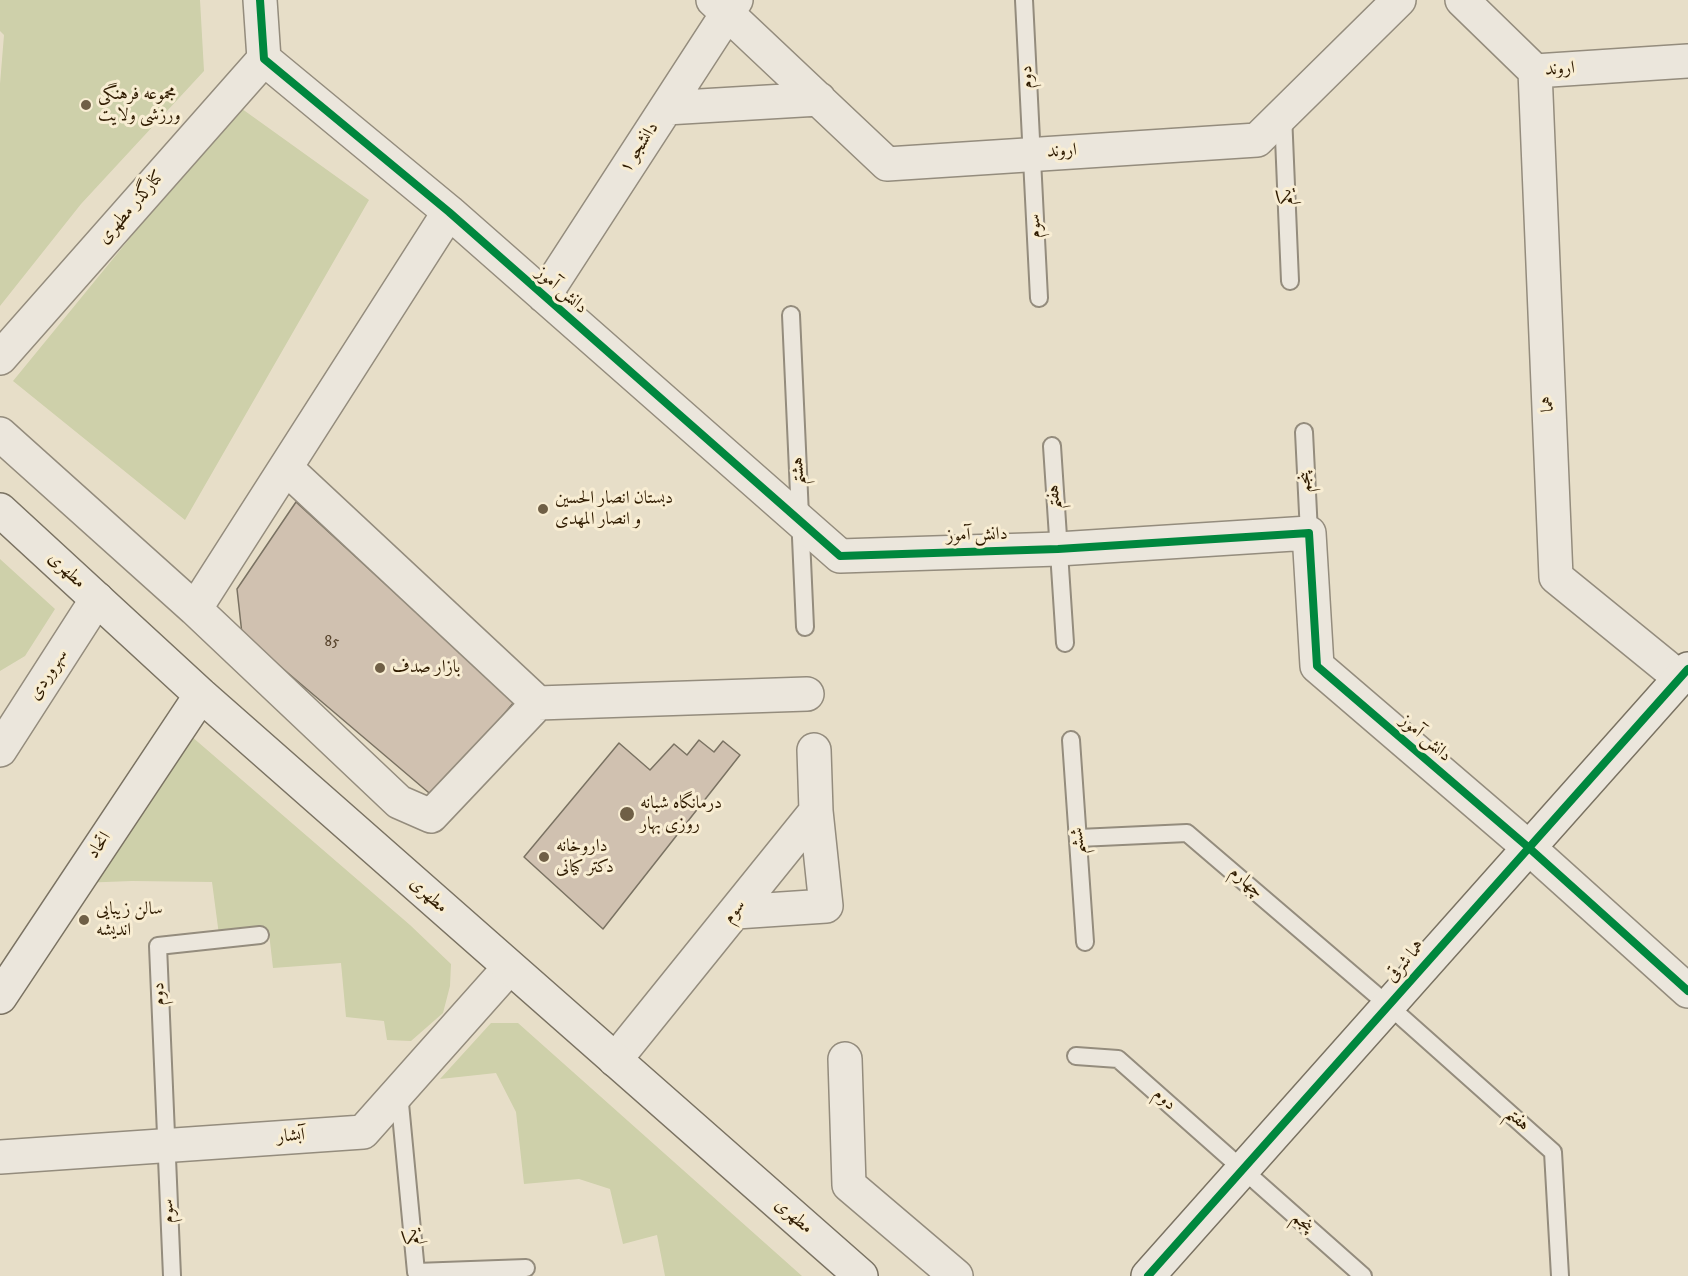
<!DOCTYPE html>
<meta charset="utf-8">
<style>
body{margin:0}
canvas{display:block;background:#e7dec8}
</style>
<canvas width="1688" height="1276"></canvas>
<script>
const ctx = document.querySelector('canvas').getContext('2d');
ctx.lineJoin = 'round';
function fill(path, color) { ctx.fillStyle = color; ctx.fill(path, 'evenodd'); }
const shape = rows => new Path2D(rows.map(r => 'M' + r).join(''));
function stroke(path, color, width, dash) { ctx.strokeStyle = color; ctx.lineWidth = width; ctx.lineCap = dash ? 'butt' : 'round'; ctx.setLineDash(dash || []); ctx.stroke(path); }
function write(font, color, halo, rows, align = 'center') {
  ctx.font = font + ' "IM FELL DW Pica",Amiri,serif'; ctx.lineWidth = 6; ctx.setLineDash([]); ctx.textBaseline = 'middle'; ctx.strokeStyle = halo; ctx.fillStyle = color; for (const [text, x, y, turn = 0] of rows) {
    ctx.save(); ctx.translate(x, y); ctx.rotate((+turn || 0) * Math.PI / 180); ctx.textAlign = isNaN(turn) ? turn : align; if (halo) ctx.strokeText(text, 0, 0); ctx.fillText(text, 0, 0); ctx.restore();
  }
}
const green = shape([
 [0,0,200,0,204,71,81,204,0,306,0,84,4,35,0,31],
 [238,106,369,200,185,520,13,381],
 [0,559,55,609,25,656,0,671],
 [191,736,410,925,451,964,450,986,443,1013,411,1041,387,1040,384,1021,346,1017,341,963,273,968,269,933,219,935,212,882,132,881,79,883],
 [491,1023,518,1023,802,1276,665,1276,657,1235,623,1244,610,1189,579,1179,524,1184,516,1112,496,1073,440,1079]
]);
const building = shape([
 [296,502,514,702,435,798,242,634,237,589,296,502],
 [699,740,714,752,723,741,740,755,603,929,524,857,619,743,650,770,674,744,687,755,699,740]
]);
const lane = shape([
 [1024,0,1039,298],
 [1283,114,1290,281],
 [791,315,805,627],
 [1304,432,1309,533],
 [1052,446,1065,643],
 [1071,740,1085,942],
 [1079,838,1187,833,1388,1005,1553,1152,1560,1276],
 [1076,1056,1118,1059,1363,1276],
 [399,1093,416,1272,526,1268],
 [172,1276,158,946,260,935]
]);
const street = shape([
 [260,0,264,59,449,212,840,556,1058,549,1309,533,1317,666,1528,847,1688,991],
 [713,0,887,164,1257,140,1399,0],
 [1462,0,1535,71,1688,61],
 [1535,71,1556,577,1680,678],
 [666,108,819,99],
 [544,296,736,0],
 [0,358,264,59],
 [0,434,195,609,399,802,431,816,538,703],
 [286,468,538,703,807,694],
 [195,609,449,212],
 [0,750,97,599],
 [736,912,826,906,816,811],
 [845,1059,849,1185,956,1276],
 [615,1060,816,811,814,750],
 [0,1157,363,1132,509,968]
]);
const secondary = shape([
 [0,510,201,695,861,1276],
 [0,997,201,695],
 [1148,1276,1688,669]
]);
const cycleway = shape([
 [260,0,264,59,449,212,840,556,1058,549,1309,533,1317,666,1528,847,1688,991],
 [1148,1276,1688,669]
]);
const markers = [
 [86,105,6,"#6f5f46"],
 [543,509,6,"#6f5f46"],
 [380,668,6,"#6f5f46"],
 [627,814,8,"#6f5f46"],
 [544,857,6,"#6f5f46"],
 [84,920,6,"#6f5f46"]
];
const numberNames = [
 ["85",332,643]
];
const streetNames = [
 ["اروند",1560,70,-4],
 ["دوم",1028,77,-93],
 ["دانشجو ۱",640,148,-57],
 ["اروند",1062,152,-4],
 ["یکم",1287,197,-92],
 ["کنارگذر مطهری",132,208,-49],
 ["سوم",1036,226,-93],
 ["دانش آموز",561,291,41],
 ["هما",1549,404,-92],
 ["هشتم",799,471,-93],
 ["پنجم",1306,482,-93],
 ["هفتم",1055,497,-93],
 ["دانش آموز",977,536,-2],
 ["مطهری",66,571,43],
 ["سهروردی",49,675,-57],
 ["دانش آموز",1425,739,41],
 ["ششم",1079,841,-94],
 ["اتحاد",100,846,-56],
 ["چهارم",1246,883,41],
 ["مطهری",428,896,42],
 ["سوم",735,912,-51],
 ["هما شرقی",1406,962,-48],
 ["دوم",160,994,-92],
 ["دوم",1164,1100,42],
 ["هفتم",1517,1120,42],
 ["آبشار",291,1137,-4],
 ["سوم",169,1211,-92],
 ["مطهری",793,1217,41],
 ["پنجم",1302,1223,41],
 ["یکم",413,1237,-96]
];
const poiNames = [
 ["مجموعه فرهنگی",98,95],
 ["ورزشی ولایت",98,116],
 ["دبستان انصار الحسین",555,499],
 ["و انصار المهدی",555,520],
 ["بازار صدف",392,668],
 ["درمانگاه شبانه",640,804],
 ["روزی بهار",640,825],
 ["داروخانه",556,847],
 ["دکتر کیانی",556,868],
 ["سالن زیبایی",96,910],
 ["اندیشه",96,931]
];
fill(green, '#ced0aa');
fill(building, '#d0c1b0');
stroke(building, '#7a7262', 1.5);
stroke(lane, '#948c7d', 20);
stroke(street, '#948c7d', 36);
stroke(secondary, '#7a7262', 36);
stroke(lane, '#ebe6dc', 16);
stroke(street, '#ebe6dc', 33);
stroke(secondary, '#ebe6dc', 33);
stroke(cycleway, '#00873e', 8);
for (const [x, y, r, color] of markers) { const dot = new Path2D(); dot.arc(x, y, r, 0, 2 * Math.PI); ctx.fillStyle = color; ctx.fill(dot); stroke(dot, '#f8edd3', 2); }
write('15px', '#57442c', null, numberNames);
write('18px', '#2f1b00', '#f8edd3', streetNames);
write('18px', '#2f1b00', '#f8edd3', poiNames, 'left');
</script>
